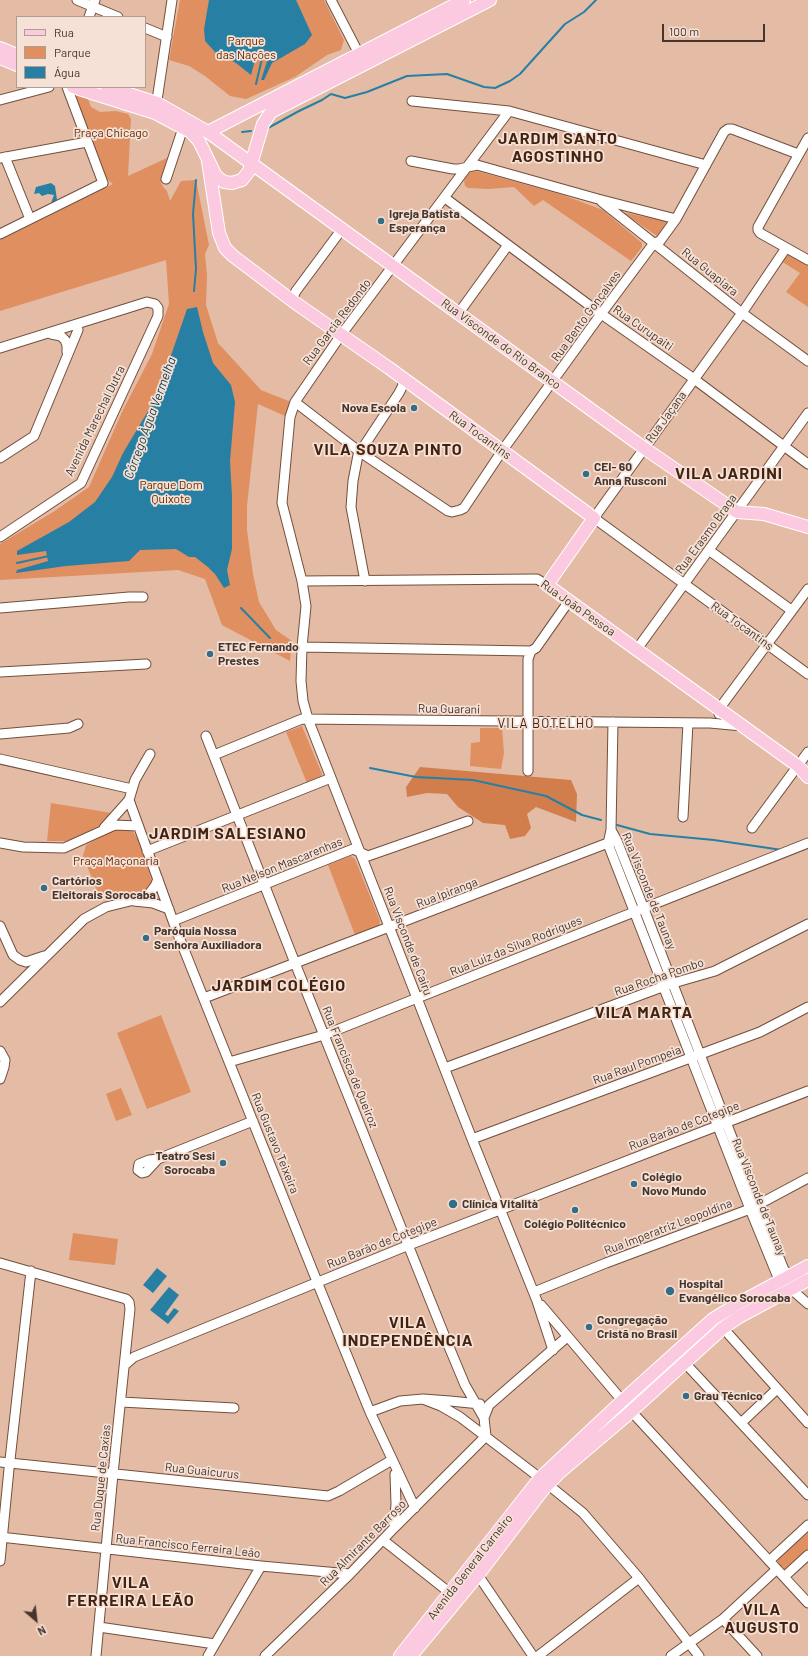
<!DOCTYPE html>
<meta charset="utf-8">
<style>
body{margin:0}
#map{position:relative;width:808px;height:1656px;overflow:hidden;background:#e4bca6;font-family:Barlow,sans-serif}
canvas{display:block}
.legend{position:absolute;left:16px;top:16px;width:130px;height:72px;box-sizing:border-box;background:#f6e1d6;border:1px solid #af9c92;margin:0;padding:5px 7px;list-style:none;font-size:12px;color:#45352c}
.legend li{display:flex;align-items:center;gap:8px;height:20px}
.legend b{width:20px;border:1px solid #af9c92}
.north{position:absolute;left:16px;top:1600px;width:40px;height:40px;-webkit-text-stroke:3px #f6e1d6;paint-order:stroke;rotate:152deg;font-size:11px;font-weight:700;line-height:16px;text-align:center;color:#45352c}
.north::after{content:'';display:block;margin:auto;width:14px;height:18px;background:#45352c;clip-path:polygon(50% 0,100% 100%,50% 72%,0 100%)}
.scale{position:absolute;left:662px;top:24px;width:103px;height:18px;box-sizing:border-box;border:2px solid #45352c;border-top:0;padding-left:5px;font-size:12px;line-height:14px;white-space:nowrap;color:#45352c;-webkit-text-stroke:3px #f6e1d6;paint-order:stroke}
</style>
<div id="map">
<canvas width="808" height="1656"></canvas>
<ul class="legend">
<li><b style="height:5px;background:#fbcae1"></b>Rua</li>
<li><b style="height:11px;background:#df8f60"></b>Parque</li>
<li><b style="height:11px;background:#2780a4"></b>Água</li>
</ul>
<div class="north">N</div>
<div class="scale">100 m</div>
</div>
<script>
const ctx = document.querySelector('canvas').getContext('2d');
ctx.lineJoin = 'round';
function fill(path, color) { ctx.fillStyle = color; ctx.fill(path, 'evenodd'); }
const shape = rows => new Path2D(rows.map(r => 'M' + r).join(''));
function stroke(path, color, width, dash) { ctx.strokeStyle = color; ctx.lineWidth = width; ctx.lineCap = dash ? 'butt' : 'round'; ctx.setLineDash(dash || []); ctx.stroke(path); }
function write(font, color, halo, rows, align = 'center') {
  ctx.font = font + ' Barlow,sans-serif'; ctx.lineWidth = 3.5; ctx.setLineDash([]); ctx.textBaseline = 'middle'; ctx.strokeStyle = halo; ctx.fillStyle = color; for (const [text, x, y, turn = 0] of rows) {
    ctx.save(); ctx.translate(x, y); ctx.rotate((+turn || 0) * Math.PI / 180); ctx.textAlign = isNaN(turn) ? turn : align; if (halo) ctx.strokeText(text, 0, 0); ctx.fillText(text, 0, 0); ctx.restore();
  }
}
const green = shape([
 [180,0,324,0,344,40,341,50,327,55,295,77,246,99,230,96,205,76,189,66,169,60],
 [75,95,88,99,91,107,100,112,116,111,128,114,131,119,128,176,167,158,161,183,164,188,167,191,170,201,181,181,196,180,209,245,205,254,207,275,206,305,218,343,261,390,291,402,285,416,258,404,247,506,247,530,253,574,259,602,276,630,292,641,290,661,222,625,205,579,178,570,0,580,0,544,53,512,89,487,122,412,152,354,169,304,166,260,0,311,0,240,113,184,107,179],
 [473,170,563,195,603,210,642,243,642,247,631,261,543,200,534,206,514,187,489,189,468,188,465,186,464,181,468,173],
 [622,212,665,221,666,222,666,224,657,236],
 [791,254,808,263,808,307,786,292,800,273,781,261,786,255],
 [302,726,322,774,321,776,307,783,286,732],
 [480,728,502,728,504,753,501,769,470,766,471,743,480,742],
 [51,803,112,813,101,825,77,837,66,841,47,841],
 [116,829,131,829,139,841,152,881,149,888,145,892,100,898,83,856,86,845],
 [351,856,355,859,380,921,379,925,375,928,355,935,328,865],
 [161,1015,191,1092,147,1109,117,1033],
 [121,1088,132,1115,116,1121,106,1094],
 [73,1233,118,1239,115,1265,69,1260],
 [808,1533,808,1550,787,1569,784,1569,778,1563,778,1559]
]);
const forest = shape([
 [420,767,571,780,577,794,576,822,536,807,527,814,531,828,525,836,510,839,505,825,483,823,458,807,447,794,427,793,407,797,406,787]
]);
const water = shape([
 [209,0,296,0,312,35,305,44,272,63,264,80,261,80,270,52,258,49,251,75,236,63,215,52,205,41,204,29],
 [51,183,55,186,57,200,51,203,54,195,48,194,42,196,39,193,34,194,36,187],
 [197,307,203,332,213,363,231,385,235,402,230,461,232,496,232,549,227,570,230,585,224,588,215,574,208,567,195,557,189,557,176,549,140,550,129,561,66,566,16,573,17,570,48,561,46,551,17,555,17,551,69,522,95,502,112,477,123,453,157,396,187,309],
 [157,1268,167,1276,153,1293,143,1285],
 [169,1287,179,1295,165,1314,168,1316,174,1308,179,1311,168,1324,150,1310]
]);
const stream = shape([
 [256,84,264,50],
 [268,128,299,111,322,100,331,94,345,98,367,92,407,76,447,74,484,87,495,88,510,81,520,74,565,24,584,12,596,0],
 [242,132,251,131],
 [194,291,196,269,193,214,196,180],
 [17,563,49,556],
 [241,608,270,638],
 [370,768,416,777,473,780,546,796,582,815,601,820],
 [617,825,650,834,714,840,782,850]
]);
const minor = shape([
 [77,0,118,17],
 [331,0,359,54],
 [89,17,95,0],
 [145,28,167,37],
 [0,100,49,87],
 [412,101,509,111,706,165],
 [156,107,172,0],
 [509,111,341,335,295,402,290,417,282,503,302,581,306,606,302,647,301,681,303,701,308,719,472,1139,537,1301,553,1350],
 [808,138,758,227,758,230,760,233,808,260],
 [5,157,30,219],
 [0,158,87,142],
 [411,161,453,169,459,169,477,165,598,199,676,219],
 [166,179,183,128],
 [445,198,597,311,690,376,808,464],
 [602,202,742,313,808,361],
 [0,234,103,183,67,87],
 [786,248,742,313,594,518,808,674],
 [294,302,294,295,296,291,342,229],
 [458,314,508,245],
 [51,334,61,336,65,340,67,345,67,352],
 [0,348,147,302,155,304,158,308,158,316,81,483,0,537],
 [295,402,360,452,448,511,452,512,460,510,464,508,502,451,601,314,654,243,660,241,676,219,724,132,728,129,732,129,798,154],
 [0,458,34,436,78,330,77,325],
 [710,551,791,610],
 [302,581,537,579,547,585],
 [365,581,351,507,353,481,358,455,399,393,403,385,402,378],
 [0,608,129,597,143,597],
 [302,647,531,651],
 [637,649,808,413],
 [0,672,146,664],
 [719,714,719,709,808,589],
 [613,722,611,830,608,844,750,1209,777,1275,778,1282],
 [0,734,69,728,78,724],
 [206,736,295,963,447,1342,465,1385,484,1418],
 [214,755,302,719,710,723,742,726],
 [0,759,132,789],
 [528,771,528,659,531,651,536,648,569,601],
 [129,800,177,932,320,1289,370,1412,415,1508],
 [683,817,688,723],
 [104,828,129,800,135,780,150,754],
 [752,828,808,752],
 [611,830,617,841,644,909,758,1205,784,1270,790,1275],
 [0,843,23,847,64,848,115,825,138,826],
 [147,851,331,778],
 [134,901,153,903,169,909],
 [173,921,353,849,368,856,468,821],
 [0,926,13,955,20,960,26,962,44,956],
 [204,998,613,841],
 [0,1002,84,919,106,907,130,901,149,894,155,886,158,879],
 [0,1051,5,1060,4,1067,0,1079],
 [229,1062,324,1035,808,843],
 [445,1068,670,984,715,971,808,924],
 [472,1139,760,1032,808,1007],
 [158,1159,146,1172,142,1173,138,1170,139,1164,149,1160,158,1159,253,1121],
 [0,1263,126,1299,129,1302,130,1309,113,1474,96,1656],
 [791,1289,808,1304],
 [534,1292,606,1263,750,1209,808,1178],
 [541,1305,631,1411,808,1603],
 [723,1328,808,1423],
 [685,1363,808,1495],
 [125,1365,134,1357,409,1245,808,1091],
 [423,1399,441,1406,460,1417,540,1478,583,1513,639,1578,699,1656],
 [121,1402,234,1408],
 [370,1412,400,1401,423,1399,450,1401,480,1404],
 [741,1423,777,1389],
 [486,1436,484,1418,489,1405,567,1337],
 [0,1462,328,1496,339,1491,392,1460],
 [394,1528,396,1504,395,1474],
 [0,1537,261,1566,350,1574],
 [383,1540,450,1593],
 [0,1561,9,1469,31,1271],
 [769,1561,808,1525],
 [474,1574,478,1575,533,1656],
 [784,1577,808,1555],
 [723,1619,757,1656],
 [99,1627,215,1644],
 [208,1656,261,1566],
 [265,1656,350,1574,394,1528,486,1436],
 [538,1656,639,1578],
 [671,1656,723,1619,777,1569]
]);
const major = shape([
 [0,48,17,55],
 [0,58,17,65],
 [73,87,155,113,191,132,199,141,216,176,224,182,232,183,242,180,249,171,263,124,271,112,490,0],
 [107,87,157,103,208,132,644,448,737,512,764,514,808,527],
 [208,132,464,0],
 [208,161,219,233,225,248,233,256,294,302,389,368,594,518,547,585,798,766,808,777],
 [400,1656,540,1478,553,1466,622,1401,713,1319,739,1303,808,1266],
 [411,1656,478,1575,542,1491,559,1473,625,1417,723,1328,739,1317,808,1280]
]);
const markers = [
 [381,221,4,"#356d87"],
 [414,408,4,"#356d87"],
 [586,474,4,"#356d87"],
 [210,654,4,"#356d87"],
 [44,888,4,"#356d87"],
 [146,938,4,"#356d87"],
 [223,1163,4,"#356d87"],
 [634,1184,4,"#356d87"],
 [453,1204,5,"#356d87"],
 [575,1210,4,"#356d87"],
 [670,1291,5,"#356d87"],
 [589,1327,4,"#356d87"],
 [686,1396,4,"#356d87"]
];
const parkNames = [
 ["Parque",246,41],
 ["das Nações",246,55],
 ["Praça Chicago",111,133],
 ["Parque Dom",171,485],
 ["Quixote",171,499],
 ["Praça Maçonaria",116,861]
];
const poiNames = [
 ["Igreja Batista",389,214],
 ["Esperança",389,228],
 ["Nova Escola",406,408,"right"],
 ["CEI- 60",594,467],
 ["Anna Rusconi",594,481],
 ["ETEC Fernando",218,647],
 ["Prestes",218,661],
 ["Cartórios",52,881],
 ["Eleitorais Sorocaba",52,895],
 ["Paróquia Nossa",154,931],
 ["Senhora Auxiliadora",154,945],
 ["Teatro Sesi",215,1156,"right"],
 ["Sorocaba",215,1170,"right"],
 ["Colégio",642,1177],
 ["Novo Mundo",642,1191],
 ["Clínica Vitalità",462,1204],
 ["Colégio Politécnico",575,1224,"center"],
 ["Hospital",679,1284],
 ["Evangélico Sorocaba",679,1298],
 ["Congregação",597,1320],
 ["Cristã no Brasil",597,1334],
 ["Grau Técnico",694,1396]
];
const streetNames = [
 ["Rua Guapiara",710,272,39],
 ["Rua Bento Gonçalves",586,316,-54],
 ["Rua Garcia Redondo",337,322,-53],
 ["Rua Curupaiti",643,328,35],
 ["Rua Visconde do Rio Branco",501,344,36],
 ["Rua Jaçana",666,417,-54],
 ["Avenida Marechal Dutra",95,421,-64],
 ["Rua Tocantins",480,435,36],
 ["Rua Erasmo Braga",706,534,-54],
 ["Rua João Pessoa",578,608,35],
 ["Rua Tocantins",742,626,36],
 ["Rua Guarani",449,709,1],
 ["Rua Nelson Mascarenhas",282,865,-22],
 ["Rua Visconde de Taunay",649,891,68],
 ["Rua Ipiranga",447,893,-21],
 ["Rua Visconde de Cairu",408,941,69],
 ["Rua Luiz da Silva Rodrigues",516,946,-22],
 ["Rua Rocha Pombo",659,977,-19],
 ["Rua Raul Pompeia",637,1065,-20],
 ["Rua Francisca de Queiroz",350,1067,68],
 ["Rua Barão de Cotegipe",684,1126,-21],
 ["Rua Gustavo Teixeira",275,1143,68],
 ["Rua Visconde de Taunay",759,1197,68],
 ["Rua Imperatriz Leopoldina",668,1227,-21],
 ["Rua Barão de Cotegipe",382,1243,-22],
 ["Rua Guaicurus",202,1471,6],
 ["Rua Duque de Caxias",101,1478,-84],
 ["Rua Almirante Barroso",363,1543,-45],
 ["Rua Francisco Ferreira Leão",188,1546,6],
 ["Avenida General Carneiro",470,1567,-52]
];
const waterNames = [
 ["Córrego Àgua Vermelha",150,418,-70]
];
const neighbourhoodNames = [
 ["VILA BOTELHO",546,724]
];
const districtNames = [
 ["JARDIM SANTO",558,139],
 ["AGOSTINHO",558,157],
 ["VILA SOUZA PINTO",388,450],
 ["VILA JARDINI",729,474],
 ["JARDIM SALESIANO",228,834],
 ["JARDIM COLÉGIO",279,986],
 ["VILA MARTA",644,1013],
 ["VILA",408,1323],
 ["INDEPENDÊNCIA",408,1341],
 ["VILA",131,1583],
 ["FERREIRA LEÃO",131,1601],
 ["VILA",762,1610],
 ["AUGUSTO",762,1628]
];
fill(green, '#df8f60');
fill(forest, '#d17e4c');
fill(water, '#2780a4');
stroke(stream, '#2780a4', 2);
stroke(minor, '#724f3c', 11);
stroke(major, '#fff', 14);
stroke(minor, '#fff', 9);
stroke(major, '#fbcae1', 12);
for (const [x, y, r, color] of markers) { const dot = new Path2D(); dot.arc(x, y, r, 0, 2 * Math.PI); ctx.fillStyle = color; ctx.fill(dot); stroke(dot, '#f6e1d6', 1.5); }
write('12px', '#5f2901', '#f6e1d6', parkNames);
write('bold 12px', '#45352c', '#f6e1d6', poiNames, 'left');
write('12px', '#45352c', '#f6e1d6', streetNames);
write('italic 13px', '#073a4e', '#f6e1d6', waterNames);
ctx.letterSpacing = '1px';
write('13px', '#422311', '#f6e1d6', neighbourhoodNames);
ctx.letterSpacing = '0px';
ctx.letterSpacing = '1px';
write('bold 16px', '#422311', '#f6e1d6', districtNames);
ctx.letterSpacing = '0px';
</script>
